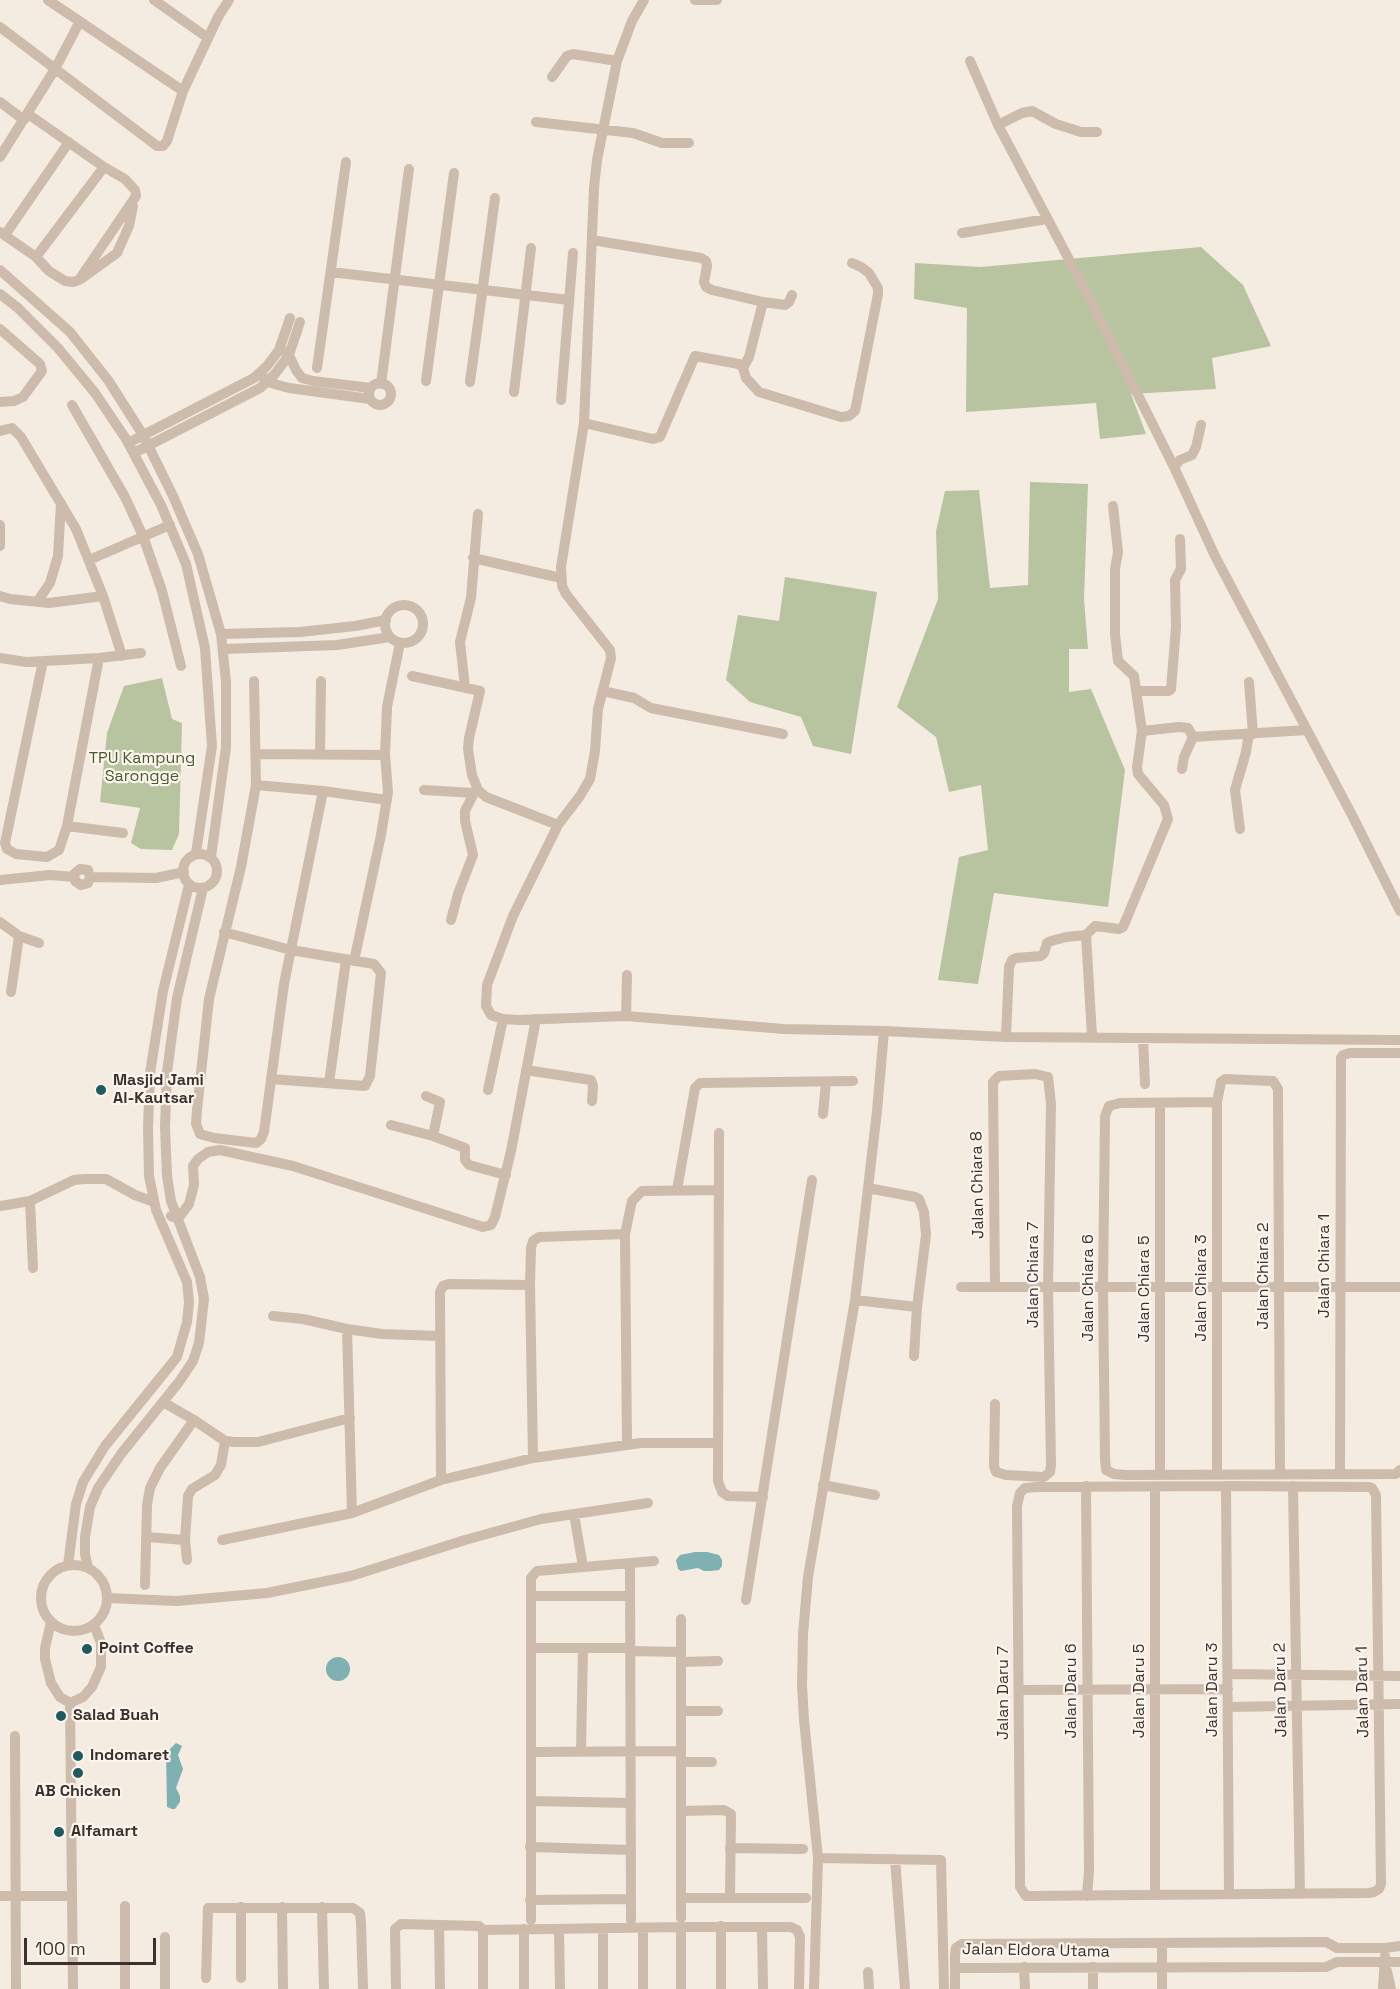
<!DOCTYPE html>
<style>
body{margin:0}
#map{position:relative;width:1400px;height:1989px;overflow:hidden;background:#f4ebe1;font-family:"Space Grotesk",sans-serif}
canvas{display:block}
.scale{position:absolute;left:24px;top:1938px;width:132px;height:27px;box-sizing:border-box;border:3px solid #3b302b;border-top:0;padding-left:8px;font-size:18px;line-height:21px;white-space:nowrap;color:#3b302b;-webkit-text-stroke:4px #fbf5ee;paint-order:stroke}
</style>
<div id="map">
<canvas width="1400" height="1989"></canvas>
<div class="scale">100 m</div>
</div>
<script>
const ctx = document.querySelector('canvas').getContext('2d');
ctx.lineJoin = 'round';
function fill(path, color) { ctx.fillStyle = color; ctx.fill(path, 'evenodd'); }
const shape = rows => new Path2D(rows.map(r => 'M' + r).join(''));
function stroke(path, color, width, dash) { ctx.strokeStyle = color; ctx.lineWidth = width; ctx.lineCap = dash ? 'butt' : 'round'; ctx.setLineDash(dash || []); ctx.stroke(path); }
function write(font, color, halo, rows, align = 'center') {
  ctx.font = font + ' "Space Grotesk",sans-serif'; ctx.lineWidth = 4.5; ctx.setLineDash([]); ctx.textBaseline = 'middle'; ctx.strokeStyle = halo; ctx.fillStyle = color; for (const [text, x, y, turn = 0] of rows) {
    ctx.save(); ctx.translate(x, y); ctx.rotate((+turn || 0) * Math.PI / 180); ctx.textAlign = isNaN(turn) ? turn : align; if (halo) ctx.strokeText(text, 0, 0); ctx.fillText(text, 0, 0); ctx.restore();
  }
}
const green = shape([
 [1201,247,1243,285,1271,346,1212,358,1216,389,1131,394,1146,434,1100,439,1096,403,966,412,967,308,914,299,915,263,981,267],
 [1030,482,1088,484,1084,599,1088,649,1069,649,1069,692,1091,689,1125,770,1108,907,994,893,978,984,938,980,959,857,988,850,981,785,949,792,936,737,897,707,938,599,936,531,945,491,979,490,990,588,1028,585],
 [785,577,877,592,851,754,813,746,801,717,750,702,726,680,738,615,779,621],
 [162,678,172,719,182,723,179,834,172,850,141,849,131,843,140,808,100,802,107,733,124,686]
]);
const water = shape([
 [695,1552,707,1552,719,1555,722,1560,722,1566,719,1570,711,1571,704,1571,698,1568,681,1571,678,1569,676,1560,680,1555],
 '326 1669a12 12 0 1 1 24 0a12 12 0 1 1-24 0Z',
 [176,1743,182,1746,178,1755,183,1769,176,1788,180,1796,180,1802,175,1809,172,1809,167,1807,166,1753]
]);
const minor = shape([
 [48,0,183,91,218,17,229,0],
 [154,0,208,38],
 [644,0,632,21,617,61,597,160,594,188,584,423,561,567,562,586,566,594,610,650,611,658,598,709,595,751,590,779,580,796,558,825,513,916,487,985,486,1006,491,1015,503,1019,518,1020,626,1016,784,1029,884,1031],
 [695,0,717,0],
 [0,27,157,146,163,146,167,141,183,91],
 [970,61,998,125,1091,301,1174,467,1215,556,1353,817,1400,911],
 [552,77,567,56,573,54,617,61],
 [0,102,24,120],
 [536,122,633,133,662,143,689,143],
 [998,125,1022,113,1032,111,1056,124,1081,132,1097,132],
 [0,157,55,69,79,23],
 [0,232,36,257,49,271,65,281,73,282,79,280,136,196,135,190,125,179,104,167,28,114],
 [962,233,1047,219],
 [5,235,69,142],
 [592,240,701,258,706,261,707,266,704,282,706,287,712,290,763,302],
 [36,257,104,167],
 [0,270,70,332,108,380,143,435,173,496,198,554,221,634,226,682,226,747,211,857],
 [331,272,569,300],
 [81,279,117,253,129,226,133,206],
 [0,294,18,308,58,348,95,393,126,439,161,505,186,564,205,648,212,746,196,853],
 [792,295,789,302,785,305,763,302,749,357,743,368,746,378,759,392,841,417,849,416,855,411,878,294,878,288,869,273,861,267,852,263],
 [0,329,40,364,42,371,23,397,14,401,0,402],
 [285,352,289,355,296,370,302,378,313,381,371,388],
 [317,368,346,162],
 [263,377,267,382,289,388,370,399],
 [426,381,454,173],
 [470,382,495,198],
 '369 394a11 11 0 1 1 22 0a11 11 0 1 1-22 0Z',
 [381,384,409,169],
 [514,392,531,248],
 [561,400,573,253],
 [72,405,125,497,143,536,162,591,181,666],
 [584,423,653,439,660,437,695,356,739,364,743,368],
 [0,431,12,428,21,437,76,529,103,596,122,656],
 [128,443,254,378,267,366,279,350,290,318],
 [134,453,260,388,275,374,289,355,300,322],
 [1174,467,1180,460,1192,455,1196,447,1201,425],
 [0,525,0,546],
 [473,558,561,578],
 [89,560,170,525],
 [0,596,10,599,49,603,103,596],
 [37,602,50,583,58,556,61,503],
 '385 624a19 19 0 1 1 38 0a19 19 0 1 1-38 0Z',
 [221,634,300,632,355,626,386,620],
 [224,649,337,645,390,637],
 [0,658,26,662,99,658,141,653],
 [43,661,5,843,7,849,16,854,47,857,59,850,67,826,99,658],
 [412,676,480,691,469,738,468,749,472,775,478,790,486,797,558,825],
 [254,681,256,785,241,867,209,999,197,1110,196,1124,200,1134,214,1138,256,1143,261,1139,264,1132,284,984,323,791],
 [1249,682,1253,734],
 [465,687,460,642,471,598,478,514],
 [603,691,634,698,651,708,783,734],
 [1136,691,1169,691,1171,689,1176,627,1175,580,1181,569,1180,539],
 [1142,731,1179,727,1188,728,1193,737,1307,730],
 [256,754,385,755],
 [320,754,321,681],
 [1182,769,1184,757,1193,737],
 [256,785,323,791,387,800],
 [424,790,474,793],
 [67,826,123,833],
 [1240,829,1235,790,1246,752,1249,733],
 '183 871a17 17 0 1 1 34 0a17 17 0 1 1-34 0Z',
 [90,877,88,870,80,869,74,874,75,881,81,885,88,883,90,877,156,878,184,872],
 [0,880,50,875,74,877],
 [451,920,458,894,473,855,465,821,465,811,474,793,478,790],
 [0,922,19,936,39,943],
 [224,932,291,950,374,964,381,973,370,1076,365,1086,271,1079],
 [354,961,381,835,388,792,385,755,387,707,400,643],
 [11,992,19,936],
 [626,1016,627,975],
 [1092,1036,1086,935,1095,926,1119,929,1123,927,1168,819,1164,805,1138,774,1137,767,1142,731,1134,676,1118,661,1115,634,1115,569,1118,552,1113,506],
 [1006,1037,1009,967,1012,960,1016,958,1041,956,1044,953,1047,943,1051,941,1066,937,1086,935],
 [1143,1038,1145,1084],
 [526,1070,591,1080,593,1086,592,1101],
 [329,1083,346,960],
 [488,1090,503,1019],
 [426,1096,440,1102,433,1136],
 [1217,1102,1217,1475],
 [1160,1104,1160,1475],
 [823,1114,826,1082],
 [391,1125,433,1136,465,1148,465,1160,469,1165,506,1175],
 [719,1133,718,1481,722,1492,728,1496,763,1497],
 [868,1188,915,1197,919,1199,924,1212,926,1235,917,1307,914,1356],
 [677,1190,695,1088,700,1083,853,1081],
 [30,1201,33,1268],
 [0,1206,30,1201,74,1180,84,1179,106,1179,135,1195,154,1202],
 [171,1216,176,1218,180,1216,189,1204,194,1185,193,1166,198,1159,208,1152,220,1150,293,1166,483,1227,491,1225,495,1217,511,1151,536,1019],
 [961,1287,1400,1287],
 [995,1287,993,1082,999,1076,1035,1074,1048,1077,1051,1104,1048,1287,1051,1465,1050,1472,1044,1477,1006,1475,996,1472,994,1466,995,1404],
 [855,1300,917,1307],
 [273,1316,303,1319,347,1329,382,1334,439,1336],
 [347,1329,352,1513],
 [163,1402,194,1420],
 [627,1445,625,1234,632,1201,642,1191,719,1190],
 [533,1458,530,1285,531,1248,533,1241,539,1237,625,1234],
 [1280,1473,1278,1089,1273,1081,1225,1079,1221,1082,1217,1102,1120,1103,1109,1106,1105,1116,1103,1287,1105,1458,1106,1470,1114,1474,1125,1475,1396,1474,1400,1470],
 [1340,1473,1341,1058,1343,1055,1350,1053,1400,1053],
 [441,1480,440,1292,443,1286,449,1284,530,1285],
 [823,1485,875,1495],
 [1086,1486,1089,1871,1087,1896],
 [1226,1486,1369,1487,1372,1488,1376,1495,1381,1884,1379,1889,1374,1892,1369,1893,1026,1896,1020,1887,1020,1870,1017,1506,1020,1493,1025,1488,1037,1487,1226,1486],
 [1226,1486,1229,1894],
 [1293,1486,1300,1894],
 [1155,1487,1155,1895],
 [574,1514,583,1567],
 [147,1537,185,1540,188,1496,192,1489,215,1475,221,1465,225,1441],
 [185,1540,187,1560],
 [222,1540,352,1513,441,1480,533,1458,641,1443,718,1443],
 [630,1564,631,1920],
 '41 1598a33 33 0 1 1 66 0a33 33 0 1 1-66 0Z',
 [68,1565,76,1504,83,1482,105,1446,177,1357,187,1322,189,1302,187,1282,156,1210,149,1176,148,1128,150,1073,163,991,189,885],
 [88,1568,85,1554,85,1537,90,1507,98,1488,121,1454,179,1382,193,1361,199,1343,204,1299,200,1277,171,1201,167,1176,165,1127,167,1072,177,998,203,888],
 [145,1585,147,1505,150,1488,160,1468,194,1420,225,1441,235,1442,258,1442,350,1418],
 [531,1596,630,1596],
 [107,1598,177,1601,267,1593,351,1576,465,1540,541,1519,648,1503],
 [746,1600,812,1180],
 [51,1622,45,1648,45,1659,51,1683,60,1697,70,1703],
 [532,1648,631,1648],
 [631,1651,681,1652],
 [681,1662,718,1661],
 [1228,1674,1400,1676],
 [1019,1690,1228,1689],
 [70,1703,73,1989],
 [70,1703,83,1697,92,1687,101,1667,101,1643,94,1625],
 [1228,1707,1400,1704],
 [681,1711,718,1711],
 [15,1736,16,1989],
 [581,1751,583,1648],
 [532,1752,681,1751],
 [681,1762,712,1762],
 [531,1801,631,1803],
 [682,1811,724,1810,731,1814,730,1898],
 [530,1847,631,1850],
 [730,1848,803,1849],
 [818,1858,941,1860,944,1989],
 [895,1859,905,1989],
 [0,1896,72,1896],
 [681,1898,806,1898],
 [530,1900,631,1899],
 [241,1907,241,1978],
 [282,1907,283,1989],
 [322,1907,324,1989],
 [681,1918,681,1619],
 [531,1920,531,1578,537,1571,654,1561],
 [439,1925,440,1989],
 [721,1926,721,1989],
 [681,1927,791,1927,797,1930,800,1937,799,1989],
 [762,1927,763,1989],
 [524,1929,524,1989],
 [559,1929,560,1989],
 [603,1929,603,1989],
 [643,1929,643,1989],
 [483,1930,483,1989],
 [1162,1943,1162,1989],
 [1024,1967,1025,1989],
 [1093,1967,1093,1989],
 [955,1968,1326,1967,1337,1962,1400,1962],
 [1387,1971,1391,1989],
 [868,1972,869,1989],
 [206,1978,208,1908,353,1908,360,1913,361,1923,363,1989],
 [125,1989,125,1906],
 [165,1989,165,1937],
 [396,1989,395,1929,401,1924,479,1926,483,1930,681,1927,681,1989],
 [814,1989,818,1858,804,1720,802,1685,803,1634,808,1577,855,1300,877,1111,884,1031,1006,1037,1400,1040],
 [955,1989,955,1955,956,1948,962,1944,1326,1942,1337,1948,1385,1948,1400,1946],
 [1383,1989,1385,1956]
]);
const markers = [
 [101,1090,6,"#1f5a5e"],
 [87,1649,6,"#1f5a5e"],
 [61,1716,6,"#1f5a5e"],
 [78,1756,6,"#1f5a5e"],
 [78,1773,6,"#1f5a5e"],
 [59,1832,6,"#1f5a5e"]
];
const parkNames = [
 ["TPU Kampung",142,759],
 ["Sarongge",142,777]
];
const poiNames = [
 ["Masjid Jami",113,1081],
 ["Al-Kautsar",113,1099],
 ["Point Coffee",99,1649],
 ["Salad Buah",73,1716],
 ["Indomaret",90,1756],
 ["AB Chicken",78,1792,"center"],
 ["Alfamart",71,1832]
];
const streetNames = [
 ["Jalan Chiara 8",978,1185,-91],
 ["Jalan Chiara 1",1325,1266,-90],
 ["Jalan Chiara 7",1034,1275,-90],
 ["Jalan Chiara 2",1264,1276,-90],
 ["Jalan Chiara 6",1089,1288,-90],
 ["Jalan Chiara 3",1202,1288,-90],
 ["Jalan Chiara 5",1145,1289,-90],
 ["Jalan Daru 3",1213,1690,-90],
 ["Jalan Daru 2",1281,1690,-91],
 ["Jalan Daru 6",1072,1691,-90],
 ["Jalan Daru 5",1140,1691,-90],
 ["Jalan Daru 1",1363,1692,-91],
 ["Jalan Daru 7",1004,1693,-90],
 ["Jalan Eldora Utama",1036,1951,1]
];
fill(green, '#b8c4a0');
fill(water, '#7fb0b2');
stroke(minor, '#cdbbac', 10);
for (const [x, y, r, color] of markers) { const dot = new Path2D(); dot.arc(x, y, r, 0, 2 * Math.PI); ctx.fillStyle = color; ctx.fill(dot); stroke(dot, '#fbf5ee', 2); }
write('16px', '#4a5a2e', '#fbf5ee', parkNames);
write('bold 16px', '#3b302b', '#fbf5ee', poiNames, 'left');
write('16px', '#3b302b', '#fbf5ee', streetNames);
</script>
